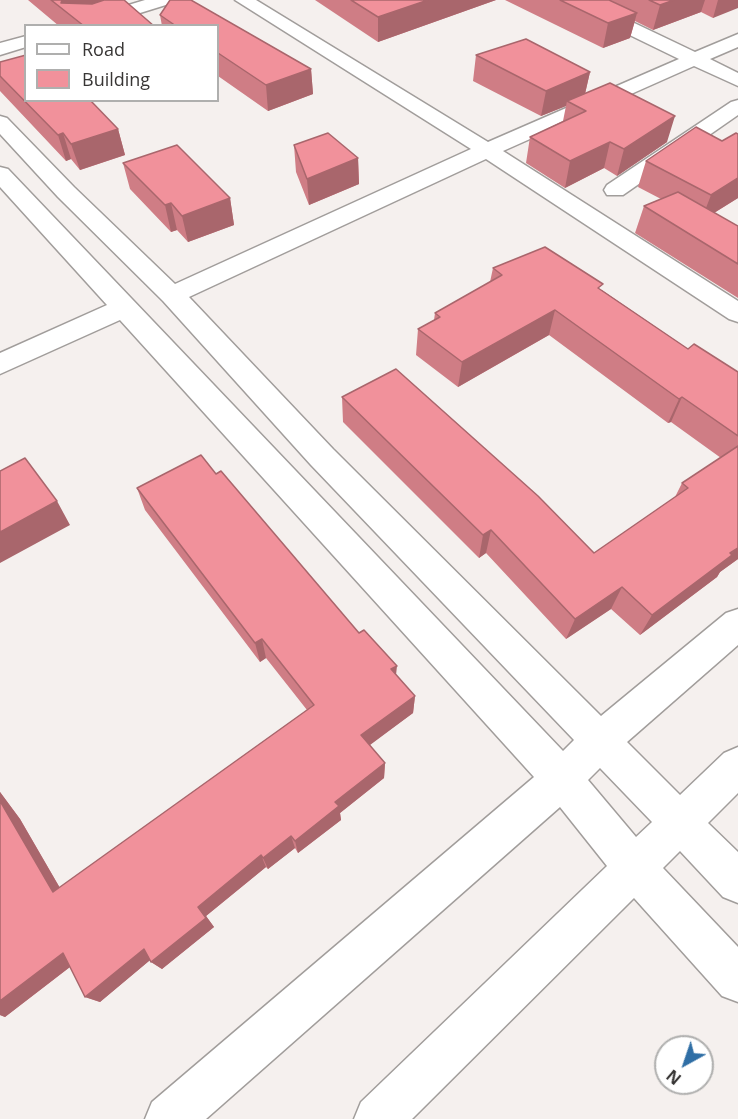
<!DOCTYPE html>
<style>
body{margin:0}
#map{position:relative;width:738px;height:1119px;overflow:hidden;background:#f5f0ee;font-family:"Open Sans",sans-serif}
canvas{display:block}
.legend{position:absolute;left:24px;top:24px;width:195px;height:78px;box-sizing:border-box;background:#fff;border:2px solid #afafae;margin:0;padding:8px 10px;list-style:none;font-size:18px;color:#383635}
.legend li{display:flex;align-items:center;gap:12px;height:30px}
.legend b{width:30px;border:2px solid #afafae}
.north{position:absolute;left:654px;top:1035px;width:60px;height:60px;box-sizing:border-box;background:#fff;border:2px solid #afafae;border-radius:50%;rotate:220deg;font-size:16px;font-weight:700;line-height:24px;text-align:center;color:#383635}
.north::after{content:'';display:block;margin:auto;width:21px;height:27px;background:#2f6ea5;clip-path:polygon(50% 0,100% 100%,50% 72%,0 100%)}
</style>
<div id="map">
<canvas width="738" height="1119"></canvas>
<ul class="legend">
<li><b style="height:8px;background:#fff"></b>Road</li>
<li><b style="height:16px;background:#f1919b"></b>Building</li>
</ul>
<div class="north">N</div>
</div>
<script>
const ctx = document.querySelector('canvas').getContext('2d');
ctx.lineJoin = 'round';
const shape = rows => new Path2D(rows.map(r => 'M' + r).join(''));
function stroke(path, color, width, dash) { ctx.strokeStyle = color; ctx.lineWidth = width; ctx.lineCap = dash ? 'butt' : 'round'; ctx.setLineDash(dash || []); ctx.stroke(path); }
function fill(path, color) { ctx.fillStyle = color; ctx.fill(path, 'evenodd'); }
const minor = shape([
 [145,0,172,0,169,4,98,26,69,26,72,22,145,0],
 [235,0,256,0,488,142,679,59,566,4,563,0,586,0,695,52,738,34,738,47,710,59,738,73,738,86,694,66,503,151,738,301,738,322,729,319,486,159,189,297,333,449,601,716,726,613,738,609,738,645,627,742,680,795,724,753,738,747,738,793,708,823,738,852,738,903,723,897,680,851,663,868,738,947,738,1002,722,996,634,898,412,1119,354,1119,361,1102,607,866,560,807,206,1119,145,1119,152,1102,534,777,120,320,0,374,0,353,107,305,0,187,0,167,8,169,563,751,574,740,311,465,163,301,58,197,0,134,0,116,7,118,74,187,175,284,471,149,235,0],
 [600,768,652,822,636,837,588,780,600,768],
 [26,36,26,47,0,55,0,43,26,36],
 [738,100,738,115,623,195,607,195,604,190,607,185,731,102,738,100]
]);
const wall = shape([
 [28,0,124,0,154,26,59,26],
 [170,0,191,0,311,69,313,94,268,111,218,76,218,26,162,26,160,15],
 [315,0,496,0,378,42],
 [505,0,738,0,713,18,701,12,653,30,635,21,630,38,603,48],
 [476,55,590,72,585,94,667,142,617,176,604,168,565,188,526,163,530,137,563,121,566,106,541,116,473,81],
 [0,62,118,129,125,155,80,170,71,159,66,161,0,91],
 [738,134,738,198,714,213,738,226,738,298,635,233,644,206,661,199,638,187,646,161,722,141],
 [294,145,358,158,359,184,309,205,296,172],
 [123,163,230,198,234,225,188,242,177,230,171,232,130,189],
 [493,268,602,290,688,349,738,372,738,559,720,572,717,577,640,635,611,609,566,639,486,553,479,558,343,422,342,397,594,553,675,497,682,483,721,458,671,422,668,423,549,335,458,387,416,355,418,329,434,320,435,313,490,282],
 [216,474,415,696,413,713,369,745,385,763,384,778,340,813,341,820,298,853,295,848,268,869,266,867,206,916,214,927,162,969,151,962,150,960,100,1002,85,997,70,967,5,1017,0,1015,0,792,20,819,60,888,307,710,266,658,260,662,145,510,137,488]
]);
const shadedWall = shape([
 [62,0,108,0,110,8,61,3],
 [428,0,496,0,378,42,378,17],
 [674,0,705,0,701,12,653,30,660,5],
 [718,0,738,0,738,8,713,18],
 [637,13,630,38,603,48,608,23],
 [311,69,313,94,268,111,266,85],
 [590,72,584,98,567,101,566,106,541,116,546,91],
 [675,116,667,142,617,176,624,149],
 [118,129,125,155,80,170,71,144],
 [63,133,71,159,66,161,58,135],
 [610,142,604,168,565,188,570,161],
 [358,158,359,184,309,205,307,179],
 [738,178,738,198,701,221,711,195],
 [230,198,234,225,188,242,182,216],
 [171,203,177,230,171,232,165,205],
 [555,310,549,335,458,387,462,362],
 [682,397,671,422,668,423,679,399],
 [57,501,70,525,0,563,0,532],
 [491,530,486,553,479,558,483,535],
 [738,548,738,559,720,572,717,577,640,635,652,615],
 [622,587,611,609,566,639,575,619],
 [262,639,266,658,260,662,255,643],
 [397,666,395,684,391,669],
 [415,696,413,713,362,751,361,735],
 [385,763,384,778,340,813,341,820,298,853,295,841,335,802],
 [0,792,20,819,68,902,53,892,0,801],
 [291,836,295,848,268,869,263,858],
 [261,855,266,867,206,916,214,927,162,969,151,962,198,907],
 [144,949,155,956,100,1002,85,997],
 [63,953,79,960,5,1017,0,1015,0,1001]
]);
const building = shape([
 [51,0,62,0,61,3,92,4,104,0,124,0,154,26,84,26,51,0],
 [170,0,191,0,311,69,266,85,218,53,218,26,176,26,160,15,170,0],
 [351,0,428,0,378,17,351,0],
 [560,0,609,0,637,13,608,23,560,0],
 [649,0,674,0,660,5,649,0],
 [526,39,590,72,546,91,476,55,526,39],
 [26,55,26,100,90,100,118,129,71,144,63,133,58,135,0,76,0,62,26,55],
 [610,83,675,116,624,149,610,142,570,161,530,137,586,111,567,101,610,83],
 [696,127,722,141,736,133,738,134,738,178,711,195,646,161,696,127],
 [328,133,358,158,307,179,294,145,328,133],
 [177,145,230,198,182,216,171,203,165,205,123,163,177,145],
 [678,192,738,226,738,264,644,206,678,192],
 [545,247,603,284,598,288,688,349,694,344,738,372,738,436,682,397,679,399,555,310,462,362,418,329,440,317,435,313,502,275,493,268,545,247],
 [396,369,538,496,594,553,688,488,682,483,738,446,738,548,730,553,732,555,652,615,622,587,575,619,491,530,483,535,342,397,396,369],
 [201,455,216,474,221,471,359,633,364,630,397,666,391,669,415,696,361,735,385,763,335,802,339,806,295,841,291,836,263,858,261,855,198,907,206,918,151,962,144,949,85,997,63,953,0,1001,0,801,53,892,314,705,262,639,255,643,137,488,201,455],
 [25,458,57,501,0,532,0,471,25,458]
]);
stroke(minor, '#a19d9b', 3);
fill(minor, '#fff');
fill(wall, '#cf7d85');
fill(shadedWall, '#a9666c');
fill(building, '#f1919b');
stroke(building, '#a9666c', 1.5);
</script>
